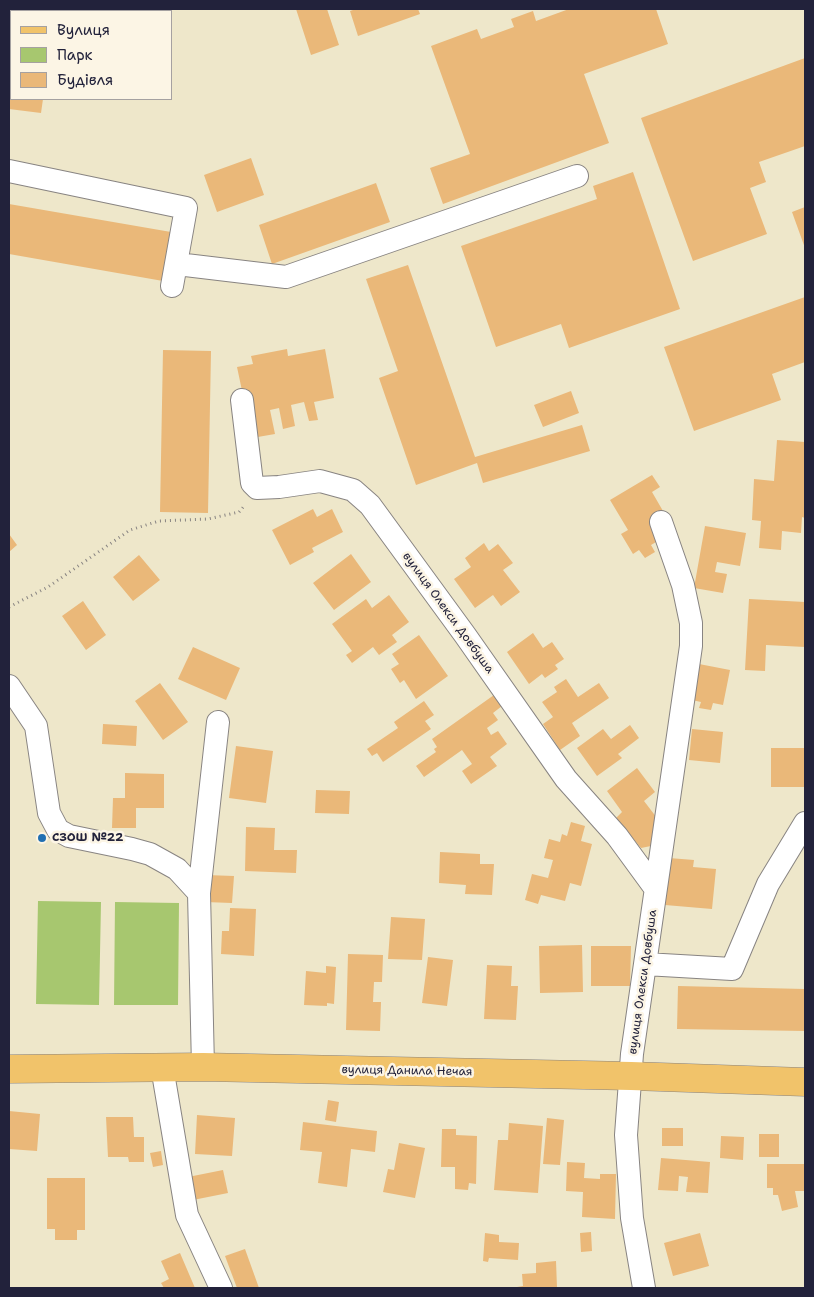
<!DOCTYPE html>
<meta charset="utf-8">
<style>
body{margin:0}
#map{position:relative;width:814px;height:1297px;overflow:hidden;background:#eee7ca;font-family:"Shantell Sans",sans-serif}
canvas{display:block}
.frame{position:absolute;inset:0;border:10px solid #22223b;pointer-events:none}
.legend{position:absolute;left:10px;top:10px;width:162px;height:90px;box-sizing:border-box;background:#fcf5e5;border:1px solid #a5a1a1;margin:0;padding:6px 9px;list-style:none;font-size:15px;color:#22223b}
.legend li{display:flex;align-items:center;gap:10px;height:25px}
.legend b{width:25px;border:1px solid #a5a1a1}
</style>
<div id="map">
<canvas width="814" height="1297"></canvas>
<div class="frame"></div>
<ul class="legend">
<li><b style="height:6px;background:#f1c36a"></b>Вулиця</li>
<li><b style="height:14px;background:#a7c76f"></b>Парк</li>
<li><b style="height:14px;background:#eab879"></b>Будівля</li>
</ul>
</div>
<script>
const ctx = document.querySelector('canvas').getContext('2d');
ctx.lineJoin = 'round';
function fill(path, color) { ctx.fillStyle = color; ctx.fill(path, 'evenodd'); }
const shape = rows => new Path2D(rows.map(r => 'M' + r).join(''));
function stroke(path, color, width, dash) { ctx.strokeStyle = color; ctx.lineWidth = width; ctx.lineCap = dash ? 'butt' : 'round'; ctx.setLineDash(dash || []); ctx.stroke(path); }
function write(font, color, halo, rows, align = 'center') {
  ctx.font = font + ' "Shantell Sans",sans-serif'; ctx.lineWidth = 5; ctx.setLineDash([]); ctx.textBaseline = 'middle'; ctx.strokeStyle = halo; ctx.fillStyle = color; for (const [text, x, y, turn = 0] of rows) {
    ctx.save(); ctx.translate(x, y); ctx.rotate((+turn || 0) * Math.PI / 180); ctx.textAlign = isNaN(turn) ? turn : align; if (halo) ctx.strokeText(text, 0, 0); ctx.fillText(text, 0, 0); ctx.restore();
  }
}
const green = shape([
 [38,901,101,902,99,1005,36,1004],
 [115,902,179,903,178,1005,114,1005]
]);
const building = shape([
 [20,9,56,9,55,11,19,11],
 [296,9,327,9,339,45,311,55],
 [356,9,418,9,420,14,358,36,350,11],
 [569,9,656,9,668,44,584,74,609,143,443,204,430,168,470,154,431,46,477,29,481,39,514,27,511,19,533,11,536,21],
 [805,58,805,146,759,162,766,182,750,188,767,234,693,261,641,118],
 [10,76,11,99,43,99,41,113,9,109],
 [251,158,264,195,217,212,204,175],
 [633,172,680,309,569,348,561,324,496,347,461,246,597,199,593,186],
 [376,183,390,222,272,264,259,225],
 [9,204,171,232,163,281,9,254],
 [805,207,805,248,792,212],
 [408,265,475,457,582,425,590,451,483,483,477,463,416,485,379,378,398,371,366,279],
 [805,297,805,362,772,374,781,400,694,431,664,347],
 [287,349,288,356,325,349,334,398,314,402,318,420,309,421,304,402,291,405,295,426,283,429,279,408,270,410,275,434,252,438,237,367,253,364,251,356],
 [163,350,211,351,208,513,160,512],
 [571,391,579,413,543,427,534,405],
 [777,440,805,442,805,518,802,517,801,533,782,531,781,550,759,548,761,521,752,520,754,479,774,481],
 [652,475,660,487,652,492,663,511,652,518,663,538,651,545,655,552,645,558,639,550,633,554,621,534,628,530,610,500],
 [313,509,317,517,332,509,343,532,312,548,314,552,290,565,272,530],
 [705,526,746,533,740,566,717,562,715,572,727,574,723,593,694,588],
 [9,534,17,545,9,552],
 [484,543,489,551,498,544,513,563,503,570,520,592,501,606,493,595,475,608,454,579,471,567,465,558],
 [351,554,371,582,334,610,313,583],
 [139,555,160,580,133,601,113,577],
 [389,595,409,622,392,635,397,642,379,655,373,647,352,663,346,655,352,651,332,624,366,599,372,608],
 [749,599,805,602,805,647,766,645,765,671,745,670],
 [83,601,106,635,86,650,62,616],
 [533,633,543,648,552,642,564,659,555,665,558,669,545,678,542,674,529,684,507,652],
 [419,635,448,676,416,699,404,680,400,683,391,669,399,664,392,654],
 [193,647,240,668,226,700,178,679],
 [699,664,730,670,723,705,713,703,711,710,699,708,701,702,692,700],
 [566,679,578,697,599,683,609,698,572,723,580,736,560,750,543,724,553,717,542,702,557,692,554,687],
 [160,683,188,722,163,740,135,701],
 [494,695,502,706,493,713,498,720,487,728,491,735,498,731,507,744,490,757,497,766,471,784,462,771,472,764,462,750,424,777,416,766,436,752,434,749,437,747,432,739],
 [424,701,434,715,425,721,431,729,383,762,377,753,372,756,367,749,398,728,394,722],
 [103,724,137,726,136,746,102,744],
 [630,725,639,738,618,754,622,758,597,776,577,748,603,729,611,739],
 [692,729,723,732,720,763,689,760],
 [236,746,273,751,266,803,229,798],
 [771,748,805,748,805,787,771,787],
 [637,768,655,792,644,801,657,818,651,846,641,848,616,818,622,812,607,791],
 [125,773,164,774,164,808,136,808,136,828,112,828,113,798,125,798],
 [316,790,350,791,349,814,315,813],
 [571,822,585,826,581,841,592,844,581,886,570,883,565,901,541,895,538,904,525,900,532,874,548,878,553,860,544,858,549,839,560,842,562,834,567,836],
 [246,827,275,828,274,850,297,850,296,873,245,871],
 [440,852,480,854,480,864,494,864,492,895,465,894,466,885,439,883],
 [669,858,694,860,693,867,716,869,712,909,665,905],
 [206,875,234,876,232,903,205,902],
 [230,908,256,909,254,956,221,954,222,931,229,931],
 [391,917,425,919,422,960,388,959],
 [582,945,583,992,540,993,539,946],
 [591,946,631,946,630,986,591,986],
 [348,954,383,955,382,982,374,982,373,1002,381,1002,380,1031,346,1030],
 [428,957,453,960,447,1006,422,1003],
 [487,965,512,966,511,986,518,986,516,1020,484,1019],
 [326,966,336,967,334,1004,327,1003,327,1006,304,1005,306,971,326,973],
 [678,986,805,989,805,1031,677,1029],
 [328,1100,339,1102,336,1122,325,1120],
 [9,1111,40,1114,37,1151,9,1149],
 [197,1115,235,1118,232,1156,195,1154],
 [106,1117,133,1117,134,1137,144,1137,144,1162,129,1162,128,1157,108,1157],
 [547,1118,564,1120,560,1165,543,1164],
 [303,1122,377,1131,375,1152,351,1149,347,1187,318,1183,322,1152,300,1150],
 [509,1123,543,1126,538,1193,494,1190,498,1140,508,1140],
 [662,1128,683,1128,683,1146,662,1146],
 [442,1129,456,1129,456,1135,477,1136,476,1184,469,1183,468,1190,455,1189,455,1167,441,1167],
 [759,1134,779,1134,779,1157,759,1157],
 [721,1136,744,1137,743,1160,720,1158],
 [399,1143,425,1148,415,1198,383,1192,388,1169,394,1170],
 [161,1151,163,1165,153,1167,150,1153],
 [661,1158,710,1162,708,1193,686,1192,688,1177,679,1176,678,1191,658,1190],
 [567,1162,585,1163,584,1178,600,1179,600,1174,616,1174,615,1219,582,1217,583,1192,566,1191],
 [767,1164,805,1164,805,1191,795,1191,798,1207,782,1211,778,1195,773,1195,773,1188,767,1188],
 [223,1170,228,1193,193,1200,188,1177],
 [47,1178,85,1178,85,1230,77,1230,77,1240,55,1240,55,1229,47,1229],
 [591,1232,592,1251,581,1252,580,1233],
 [485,1233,499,1235,499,1242,519,1243,518,1260,489,1258,488,1262,483,1261],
 [700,1233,709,1266,673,1276,664,1243],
 [245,1249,259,1288,237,1288,225,1256],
 [180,1253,195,1288,164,1288,161,1283,169,1279,161,1261],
 [556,1261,557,1288,517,1288,517,1287,523,1286,522,1274,536,1273,536,1263]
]);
const path = shape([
 [9,607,48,587,130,530,159,521,208,519,239,512,245,505]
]);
const minor = shape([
 [9,171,186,208,172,286],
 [177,264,286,277,577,176],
 [242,400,252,483,257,488,279,487,320,481,353,490,370,505,465,635,566,779,617,836,655,888],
 [9,686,36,726,49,813,58,830,69,836,132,849,150,854,177,869,199,893,203,1067],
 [199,893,218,722],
 [645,964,732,969,768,884,805,823],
 [162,1067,187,1215,221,1288],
 [644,1288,632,1218,626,1135,632,1054,691,646,691,623,683,585,661,522]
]);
const major = shape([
 [9,1069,203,1067,631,1076,805,1082]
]);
const markers = [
 [42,838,5,"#1f6fb2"]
];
const streetNames = [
 ["вулиця Олекси Довбуша",448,613,54],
 ["вулиця Олекси Довбуша",643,982,-82],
 ["вулиця Данила Нечая",407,1071,1]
];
const poiNames = [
 ["СЗОШ №22",52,838]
];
fill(green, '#a7c76f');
fill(building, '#eab879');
stroke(minor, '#888482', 24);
stroke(major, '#888482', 29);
stroke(path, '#888482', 3, [1, 4]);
stroke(minor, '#fff', 22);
stroke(major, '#f1c36a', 28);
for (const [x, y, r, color] of markers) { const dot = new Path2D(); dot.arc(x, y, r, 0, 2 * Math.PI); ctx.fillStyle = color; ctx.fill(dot); stroke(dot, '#fcf5e5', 2); }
write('12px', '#22223b', '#fcf5e5', streetNames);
write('bold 12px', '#22223b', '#fcf5e5', poiNames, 'left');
</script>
